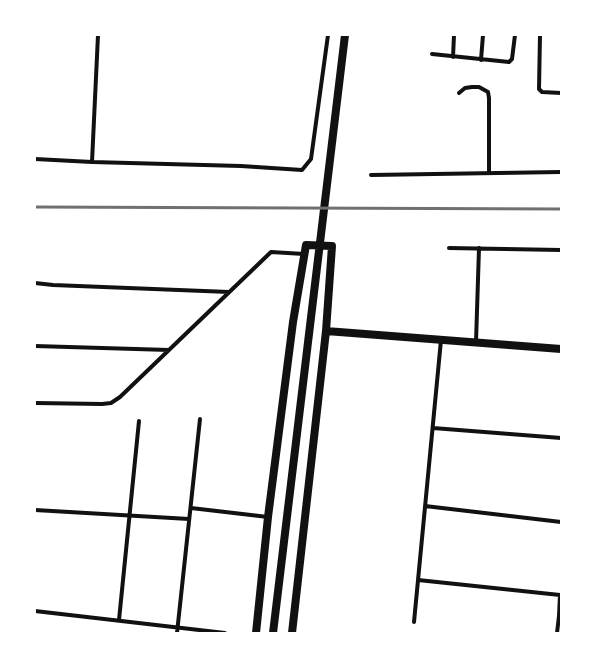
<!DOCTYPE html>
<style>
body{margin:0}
#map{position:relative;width:596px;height:668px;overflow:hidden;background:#fff;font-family:"Varela Round",sans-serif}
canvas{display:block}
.frame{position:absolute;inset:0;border:36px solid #fff;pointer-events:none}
</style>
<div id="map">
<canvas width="596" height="668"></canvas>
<div class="frame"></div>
</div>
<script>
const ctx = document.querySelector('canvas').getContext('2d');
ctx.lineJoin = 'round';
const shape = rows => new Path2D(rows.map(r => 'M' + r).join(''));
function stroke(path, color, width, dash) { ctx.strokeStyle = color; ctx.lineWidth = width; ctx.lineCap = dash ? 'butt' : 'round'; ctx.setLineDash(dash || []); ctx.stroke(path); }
const minor = shape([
 [98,35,92,162,241,166,302,170,311,159,328,35],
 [540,35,539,89,542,92,561,93],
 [432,54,509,62,512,59,515,35],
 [453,57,454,35],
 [481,60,483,35],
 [459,93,465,88,472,87,479,87,488,92,489,98,489,173],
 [35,159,92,162],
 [371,175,561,172],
 [449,248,561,250],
 [35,283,53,285,229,292],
 [476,342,479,248],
 [35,346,169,350],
 [35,403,102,404,111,403,120,397,271,252,304,254],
 [433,428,561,438],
 [425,506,561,522],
 [191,508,268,517],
 [35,510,189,519],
 [418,580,560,595,559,616,561,617],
 [35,611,225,633],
 [119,620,139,421],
 [414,622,441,340],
 [177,633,200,419],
 [557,633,559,616]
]);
const secondary = shape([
 [326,331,561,349],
 [256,633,268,517,293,322,306,245,332,246,326,331,292,633],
 [273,633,345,35]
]);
const rail = shape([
 [35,207,561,209]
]);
stroke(minor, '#111', 4);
stroke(secondary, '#111', 8);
stroke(rail, '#707070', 3);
</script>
